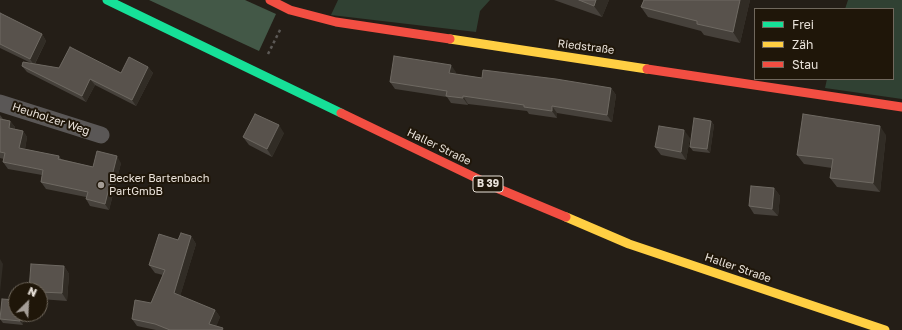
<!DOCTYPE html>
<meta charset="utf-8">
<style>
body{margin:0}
#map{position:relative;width:902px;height:330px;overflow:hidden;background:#241e17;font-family:"Golos Text",sans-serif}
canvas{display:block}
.legend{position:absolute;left:754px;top:8px;width:140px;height:72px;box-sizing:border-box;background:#1f1609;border:1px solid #70685d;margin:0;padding:5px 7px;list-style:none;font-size:12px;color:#e9e2da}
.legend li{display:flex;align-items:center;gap:8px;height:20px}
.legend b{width:20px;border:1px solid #70685d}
.north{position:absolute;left:8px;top:282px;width:40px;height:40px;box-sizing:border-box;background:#1f1609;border:1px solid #70685d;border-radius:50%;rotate:24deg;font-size:11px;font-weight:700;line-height:16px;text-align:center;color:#e9e2da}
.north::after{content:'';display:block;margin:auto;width:14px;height:18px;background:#a49d96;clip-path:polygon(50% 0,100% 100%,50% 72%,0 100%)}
</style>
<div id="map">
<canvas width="902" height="330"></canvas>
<ul class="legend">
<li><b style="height:5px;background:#16e098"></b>Frei</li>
<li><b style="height:5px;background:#ffcf43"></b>Zäh</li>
<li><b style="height:5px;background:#f24e42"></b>Stau</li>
</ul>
<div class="north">N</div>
</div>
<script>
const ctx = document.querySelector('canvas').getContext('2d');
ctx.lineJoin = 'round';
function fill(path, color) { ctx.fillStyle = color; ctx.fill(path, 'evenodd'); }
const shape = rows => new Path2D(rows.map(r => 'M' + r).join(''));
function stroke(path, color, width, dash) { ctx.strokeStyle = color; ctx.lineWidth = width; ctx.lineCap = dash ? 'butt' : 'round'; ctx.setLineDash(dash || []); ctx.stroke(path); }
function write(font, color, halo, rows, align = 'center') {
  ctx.font = font + ' "Golos Text",sans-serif'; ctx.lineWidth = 4; ctx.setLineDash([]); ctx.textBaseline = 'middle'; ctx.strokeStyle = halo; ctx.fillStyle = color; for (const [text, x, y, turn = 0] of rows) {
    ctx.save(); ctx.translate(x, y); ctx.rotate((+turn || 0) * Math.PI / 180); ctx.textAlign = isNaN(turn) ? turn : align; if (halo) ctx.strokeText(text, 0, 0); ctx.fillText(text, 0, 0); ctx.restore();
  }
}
const green = shape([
 [338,0,490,0,480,11,476,32,331,15],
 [848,0,902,0,902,99,825,88,827,79,893,79,893,9,845,9]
]);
const forest = shape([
 [149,0,245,0,276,14,259,51]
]);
const path = shape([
 [268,54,281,28]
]);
const street = shape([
 [0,103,101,135]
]);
const fast = shape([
 [107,0,341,113]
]);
const slow = shape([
 [450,39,647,69],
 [566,217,629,244,885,330]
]);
const jam = shape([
 [270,0,290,10,336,22,450,39],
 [647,69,902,107],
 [341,113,499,189,566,217]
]);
const wall = shape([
 [554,0,609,0,602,17],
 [644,0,750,0,740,43,704,35,701,31,648,17,641,7],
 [0,13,42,34,46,41,35,64,59,68,121,73,148,67,153,73,136,106,95,85,86,102,27,72,22,66,31,63,0,48],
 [456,72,455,74,482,78,611,88,616,95,612,122,557,113,557,118,529,114,527,111,468,104,468,105,451,103,447,97,395,89,390,82],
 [0,115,3,119,10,121,15,127,15,129,23,131,27,137,25,149,59,156,61,159,93,167,121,163,109,210,90,206,86,199,86,197,46,189,41,182,42,175,8,169,3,162,4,159,0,158],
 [711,121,714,125,710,153,693,151,690,147],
 [284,133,272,157,249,145,243,137],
 [886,135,880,192,837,187,830,178,832,168,804,164,797,155],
 [690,138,686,160,661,155,655,147],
 [774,188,780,196,778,216,754,214,749,206],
 [191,236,196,244,180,296,215,310,220,317,216,326,224,330,156,330,137,326,132,319,151,303,163,275,155,273,149,265],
 [64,266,69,274,67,301,40,299,40,290],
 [16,300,23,325,3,323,0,319]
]);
const shadedWall = shape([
 [596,0,609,0,602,17,594,6],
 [740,0,750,0,740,43,733,32],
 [42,34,46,41,34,65,30,59],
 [451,65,456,72,454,80,449,73],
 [148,67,153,73,136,106,132,100],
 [90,79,95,85,86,102,82,96],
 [611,88,616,95,612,122,607,115],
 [463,96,468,104,468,105,463,98],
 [552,106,557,113,557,118,552,111],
 [10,121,15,127,13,134,9,128],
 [711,121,714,125,710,153,707,149],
 [279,125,284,133,272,157,267,149],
 [880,126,886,135,880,192,873,183],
 [684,130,690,138,686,160,681,152],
 [23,131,27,137,24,155,19,148],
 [117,156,121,163,109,210,105,204],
 [774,188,780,196,778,216,772,209],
 [191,236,196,244,179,300,174,293],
 [0,259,3,264,0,292],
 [64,266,69,274,67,301,62,293],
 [215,310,220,317,215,330,209,324],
 [20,314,24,314,23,325,20,321]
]);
const building = shape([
 [579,0,596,0,594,6,579,0],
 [644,0,740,0,733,32,697,24,697,21,641,7,644,0],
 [0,13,42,34,30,59,0,44,0,13],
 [70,47,121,73,129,57,148,67,132,100,90,79,82,96,22,66,23,62,59,68,70,47],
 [394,56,451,65,449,73,482,78,483,70,556,79,611,88,607,115,552,106,552,111,524,107,524,105,463,96,463,98,446,96,447,91,390,82,394,56],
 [255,114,279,125,267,149,243,137,255,114],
 [803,114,880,126,873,183,830,178,833,159,797,155,803,114],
 [694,118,711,121,707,149,690,147,694,118],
 [0,119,10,121,9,128,23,131,19,148,59,156,58,159,93,167,97,151,117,156,105,204,86,199,88,192,41,182,43,170,3,162,5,153,0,152,0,119],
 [659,126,684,130,681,152,655,147,659,126],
 [751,186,774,188,772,209,749,206,751,186],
 [181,233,191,236,174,293,215,310,209,324,223,328,222,330,170,330,155,324,132,319,135,300,151,303,165,270,149,265,159,234,178,240,181,233],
 [31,264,64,266,62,293,40,292,40,290,29,290,31,264],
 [2,299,16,300,16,314,20,314,20,321,0,319,2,299]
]);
const markers = [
 [101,185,4,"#a49d96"]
];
const shields = [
 [488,184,30]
];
const shieldNames = [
 ["B 39",488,184]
];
const streetNames = [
 ["Riedstraße",586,47,7],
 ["Heuholzer Weg",51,119,18],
 ["Haller Straße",439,147,26],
 ["Haller Straße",738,268,19]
];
const poiNames = [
 ["Becker Bartenbach",109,179],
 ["PartGmbB",109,192]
];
fill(green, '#304133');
fill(forest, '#435847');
stroke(path, '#5c5956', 2.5, [3, 3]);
stroke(street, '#5a5756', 17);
stroke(fast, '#16e098', 9);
stroke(slow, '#ffcf43', 9);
stroke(jam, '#f24e42', 9);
fill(wall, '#46413b');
fill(shadedWall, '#312c25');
fill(building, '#58524c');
stroke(building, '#6e6962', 1);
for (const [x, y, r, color] of markers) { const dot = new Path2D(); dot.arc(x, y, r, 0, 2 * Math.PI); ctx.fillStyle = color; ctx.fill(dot); stroke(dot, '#1f1609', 1.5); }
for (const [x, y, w] of shields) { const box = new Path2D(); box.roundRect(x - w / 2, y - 8, w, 16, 3); ctx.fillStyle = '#1f1609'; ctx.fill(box); stroke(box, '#e9e2da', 1); }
write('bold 10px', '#e9e2da', null, shieldNames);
write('11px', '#e9e2da', '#1f1609', streetNames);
write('11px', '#e9e2da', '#1f1609', poiNames, 'left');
</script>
